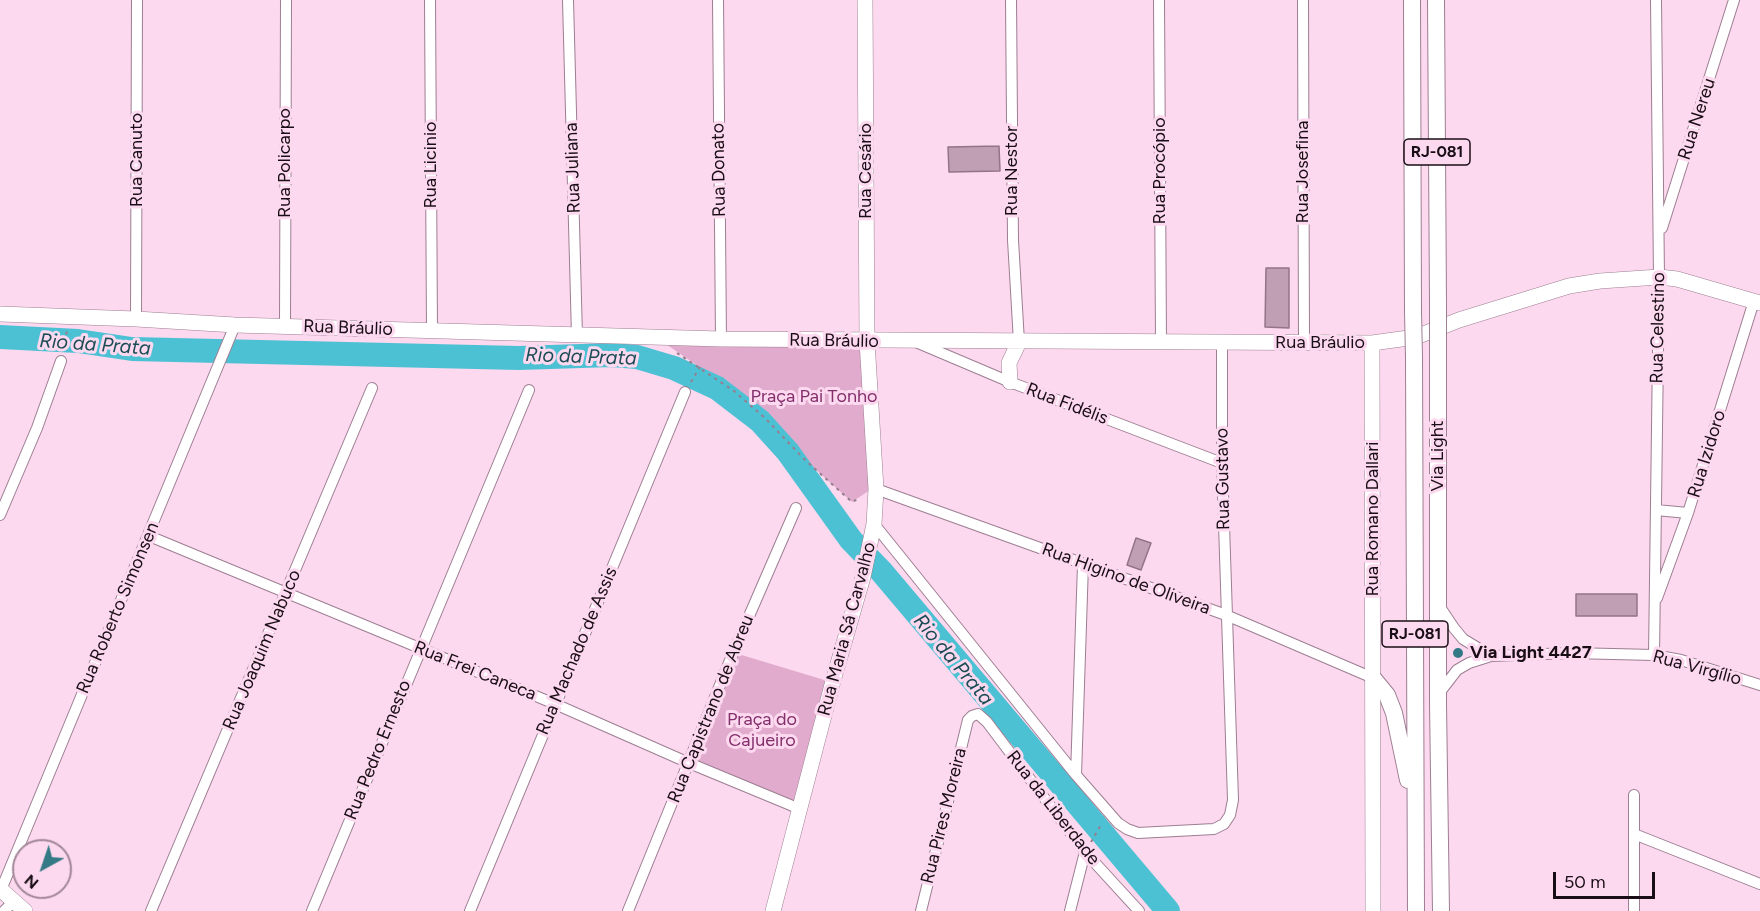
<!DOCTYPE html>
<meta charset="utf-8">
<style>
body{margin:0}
#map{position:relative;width:1760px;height:911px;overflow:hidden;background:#fcd9ef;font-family:Figtree,sans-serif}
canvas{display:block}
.north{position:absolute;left:12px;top:839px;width:60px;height:60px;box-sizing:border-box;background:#fcd9ef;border:2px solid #a28898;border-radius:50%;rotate:220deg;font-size:16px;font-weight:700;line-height:24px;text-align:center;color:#1a0e16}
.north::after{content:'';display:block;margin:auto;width:21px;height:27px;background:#347a86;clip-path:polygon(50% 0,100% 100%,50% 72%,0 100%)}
.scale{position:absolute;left:1553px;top:872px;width:102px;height:27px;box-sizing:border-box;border:3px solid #1a0e16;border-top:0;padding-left:8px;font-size:18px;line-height:21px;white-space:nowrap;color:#1a0e16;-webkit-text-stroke:4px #fcd9ef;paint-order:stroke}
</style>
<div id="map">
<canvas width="1760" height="911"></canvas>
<div class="north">N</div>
<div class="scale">50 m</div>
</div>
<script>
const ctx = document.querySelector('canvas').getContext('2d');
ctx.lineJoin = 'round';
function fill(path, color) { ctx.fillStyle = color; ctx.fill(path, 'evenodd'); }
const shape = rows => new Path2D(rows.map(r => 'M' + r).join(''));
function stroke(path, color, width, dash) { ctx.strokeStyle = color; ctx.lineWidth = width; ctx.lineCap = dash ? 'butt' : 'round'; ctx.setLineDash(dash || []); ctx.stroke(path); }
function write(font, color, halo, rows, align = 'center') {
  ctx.font = font + ' Figtree,sans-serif'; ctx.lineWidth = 6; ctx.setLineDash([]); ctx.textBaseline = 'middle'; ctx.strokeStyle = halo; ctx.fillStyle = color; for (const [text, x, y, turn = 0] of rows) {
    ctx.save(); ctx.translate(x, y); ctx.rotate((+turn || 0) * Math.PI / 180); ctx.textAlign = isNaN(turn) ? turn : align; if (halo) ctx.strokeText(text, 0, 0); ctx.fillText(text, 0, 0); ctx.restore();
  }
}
const green = shape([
 [663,342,862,349,870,490,852,502,805,460,766,419,734,391],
 [735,653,831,682,798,806,690,762]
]);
const river = shape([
 [0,337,78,341,132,349,519,358,612,355,637,357,674,368,717,388,760,421,788,452,851,540,881,571,1168,911]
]);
const building = shape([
 [999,146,1000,171,949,172,948,147,999,146],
 [1266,268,1289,268,1289,328,1265,327,1266,268],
 [1136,538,1151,543,1141,570,1127,565,1136,538],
 [1576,594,1637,594,1637,616,1576,616,1576,594]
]);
const path = shape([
 [63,349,67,331],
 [677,353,734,391,766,419,805,460,852,502,860,498],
 [691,382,700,367],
 [1091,842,1102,823]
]);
const street = shape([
 [430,0,432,330],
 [568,0,577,336],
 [718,0,721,339],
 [1011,0,1013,240,1019,342],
 [1159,0,1161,343],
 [1303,0,1304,343],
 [1662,228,1734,0],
 [136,319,137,0],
 [285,325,286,0],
 [918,343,1010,382,1222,463],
 [876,489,1226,615,1373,678],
 [1656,510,1688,513],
 [0,515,37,428,61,361],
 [874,524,1076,775,1118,823,1127,829,1138,833,1214,829,1224,824,1230,815,1233,800,1222,463,1222,344],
 [149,536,555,704,689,763,800,809],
 [1657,598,1688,513,1754,301],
 [1440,607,1454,628,1463,639,1491,656],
 [1654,655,1659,277,1656,0],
 [1440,692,1457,670,1469,663,1491,656,1571,653,1654,655,1681,660,1760,685],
 [1076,775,1083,564],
 [1634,795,1634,911],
 [1634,834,1760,884],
 [1,890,235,325],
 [4,911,14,901],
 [151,911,372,388],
 [312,911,529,390],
 [470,911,685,392],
 [628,911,733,653,796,508],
 [921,911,968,720,972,716,978,714,987,722,1085,852,1139,911],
 [1070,911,1085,852]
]);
const secondary = shape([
 [0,314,136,319,235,325,721,339,1372,343,1416,337,1459,320,1540,295,1569,286,1600,281,1659,277,1677,279,1760,303],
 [1372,343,1373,911],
 [1010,382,1009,363,1019,342],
 [0,889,25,911],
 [773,911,833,681,863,577,874,524,876,489,867,341,865,0]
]);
const primary = shape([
 [1412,0,1413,312],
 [1436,0,1438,303],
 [1438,351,1438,704,1441,911],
 [1414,357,1416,911],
 [1373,678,1387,695,1394,713,1408,780]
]);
const primaryBridge = shape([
 [1438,303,1438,351],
 [1413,312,1414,357]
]);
const markers = [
 [1458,653,6,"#347a86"]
];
const shields = [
 [1437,152,66],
 [1415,634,66]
];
const shieldNames = [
 ["RJ-081",1437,152],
 ["RJ-081",1415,634]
];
const streetNames = [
 ["Rua Nereu",1697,119,-72],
 ["Rua Canuto",137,160,-90],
 ["Rua Policarpo",285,163,-90],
 ["Rua Licinio",431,165,-90],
 ["Rua Juliana",573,168,-92],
 ["Rua Donato",719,170,-91],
 ["Rua Cesário",866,171,-90],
 ["Rua Nestor",1012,171,-90],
 ["Rua Procópio",1160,171,-90],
 ["Rua Josefina",1303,172,-90],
 ["Rua Bráulio",348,328,2],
 ["Rua Celestino",1658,328,-89],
 ["Rua Bráulio",834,341,1],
 ["Rua Bráulio",1320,343],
 ["Rua Fidélis",1067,404,21],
 ["Rua Izidoro",1707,454,-73],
 ["Via Light",1438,456,-90],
 ["Rua Gustavo",1223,479,-91],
 ["Rua Romano Dallari",1373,519,-90],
 ["Rua Higino de Oliveira",1126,579,20],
 ["Rua Roberto Simonsen",118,608,-67],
 ["Rua Maria Sá Carvalho",847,629,-75],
 ["Rua Joaquim Nabuco",262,650,-67],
 ["Rua Machado de Assis",577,651,-67],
 ["Rua Virgílio",1697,668,15],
 ["Rua Frei Caneca",475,671,22],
 ["Rua Capistrano de Abreu",711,709,-68],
 ["Rua Pedro Ernesto",378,750,-68],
 ["Rua da Liberdade",1053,808,52],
 ["Rua Pires Moreira",944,816,-76]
];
const parkNames = [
 ["Praça Pai Tonho",814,397],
 ["Praça do",762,720],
 ["Cajueiro",762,741]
];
const poiNames = [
 ["Via Light 4427",1470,653]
];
const waterNames = [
 ["Rio da Prata",95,345,4],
 ["Rio da Prata",581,357,2],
 ["Rio da Prata",953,660,50]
];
fill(green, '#e1abcd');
stroke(river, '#4dc1d4', 24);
fill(building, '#c09fb4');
stroke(building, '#937487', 1.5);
stroke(street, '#9d7e92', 12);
stroke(secondary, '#9d7e92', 16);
stroke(primary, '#9d7e92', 18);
stroke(path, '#967e8e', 2, [3, 4.5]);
stroke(street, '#fff', 10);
stroke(secondary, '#fff', 15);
stroke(primary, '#fff', 16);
stroke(primaryBridge, '#9d7e92', 18, []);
stroke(primaryBridge, '#fff', 16);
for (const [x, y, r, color] of markers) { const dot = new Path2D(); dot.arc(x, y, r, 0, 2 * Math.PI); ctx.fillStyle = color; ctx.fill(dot); stroke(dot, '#fcd9ef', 2); }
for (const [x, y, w] of shields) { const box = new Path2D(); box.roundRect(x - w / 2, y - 13, w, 26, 4.5); ctx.fillStyle = '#fcd9ef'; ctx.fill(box); stroke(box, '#1a0e16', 1.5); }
write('bold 16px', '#1a0e16', null, shieldNames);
write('18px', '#1a0e16', '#fcd9ef', streetNames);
write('18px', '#832f6c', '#fcd9ef', parkNames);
write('bold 18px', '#1a0e16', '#fcd9ef', poiNames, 'left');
write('italic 20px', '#1a4c55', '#fcd9ef', waterNames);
</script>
